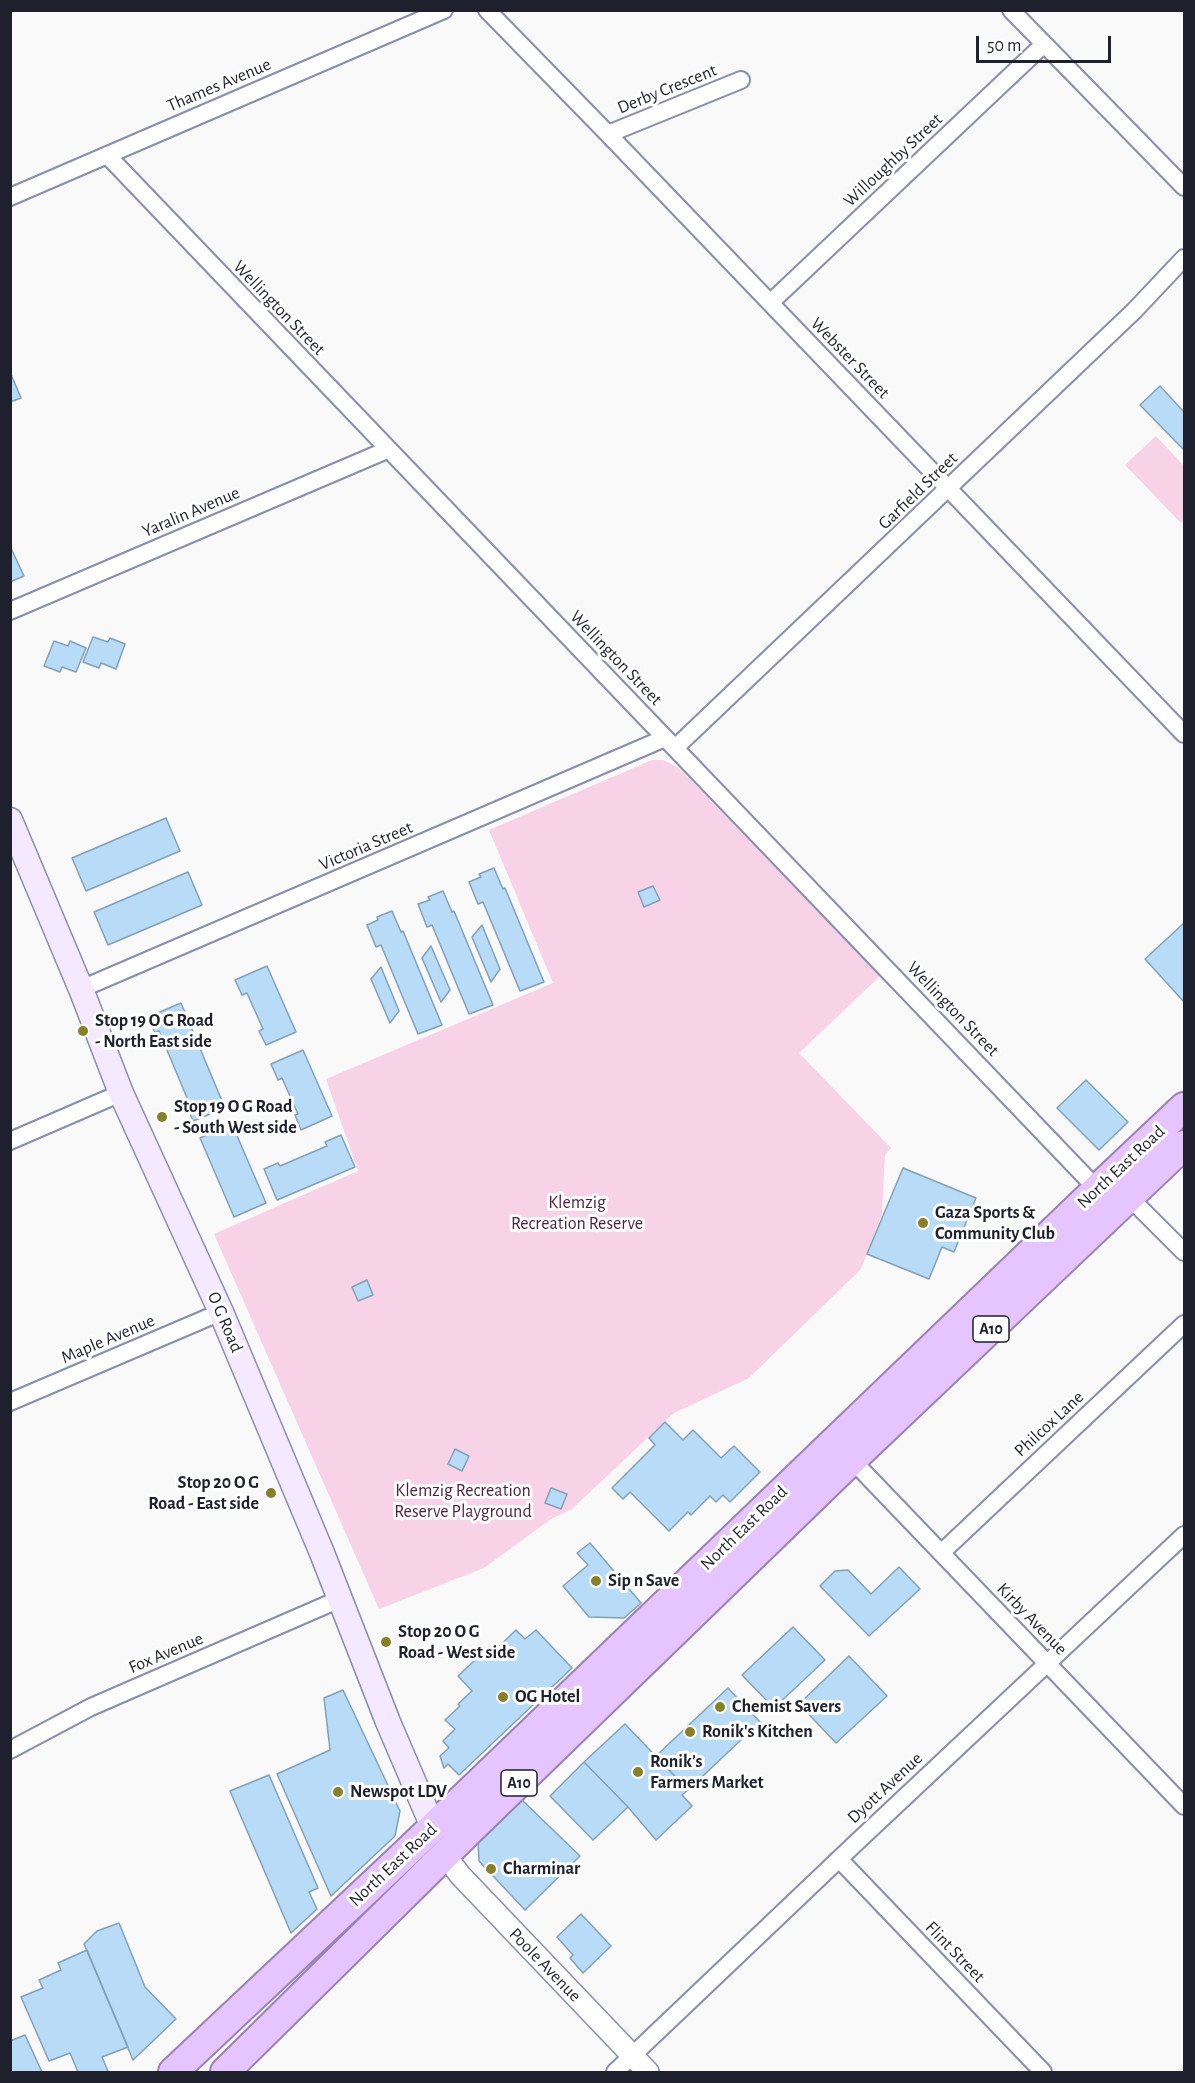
<!DOCTYPE html>
<meta charset="utf-8">
<style>
body{margin:0}
#map{position:relative;width:1195px;height:2083px;overflow:hidden;background:#f9f9f9;font-family:"Alegreya Sans",sans-serif}
canvas{display:block}
.frame{position:absolute;inset:0;border:12px solid #1e212d;pointer-events:none}
.scale{position:absolute;left:976px;top:36px;width:135px;height:27px;box-sizing:border-box;border:3px solid #1e212d;border-top:0;padding-left:8px;font-size:18px;line-height:21px;white-space:nowrap;color:#1e212d;-webkit-text-stroke:4px #fff;paint-order:stroke}
</style>
<div id="map">
<canvas width="1195" height="2083"></canvas>
<div class="frame"></div>
<div class="scale">50 m</div>
</div>
<script>
const ctx = document.querySelector('canvas').getContext('2d');
ctx.lineJoin = 'round';
function fill(path, color) { ctx.fillStyle = color; ctx.fill(path, 'evenodd'); }
const shape = rows => new Path2D(rows.map(r => 'M' + r).join(''));
function stroke(path, color, width, dash) { ctx.strokeStyle = color; ctx.lineWidth = width; ctx.lineCap = dash ? 'butt' : 'round'; ctx.setLineDash(dash || []); ctx.stroke(path); }
function write(font, color, halo, rows, align = 'center') {
  ctx.font = font + ' "Alegreya Sans",sans-serif'; ctx.lineWidth = 6; ctx.setLineDash([]); ctx.textBaseline = 'middle'; ctx.strokeStyle = halo; ctx.fillStyle = color; for (const [text, x, y, turn = 0] of rows) {
    ctx.save(); ctx.translate(x, y); ctx.rotate((+turn || 0) * Math.PI / 180); ctx.textAlign = isNaN(turn) ? turn : align; if (halo) ctx.strokeText(text, 0, 0); ctx.fillText(text, 0, 0); ctx.restore();
  }
}
const green = shape([
 [1156,436,1184,466,1184,520,1181,523,1125,465],
 [652,760,663,760,674,765,684,773,880,976,799,1053,891,1148,885,1155,882,1214,861,1269,749,1378,674,1413,572,1509,551,1519,484,1568,379,1609,214,1234,358,1171,326,1079,553,983,489,830]
]);
const building = shape([
 [10,372,21,398,10,402,10,372],
 [1160,386,1184,412,1184,450,1140,405,1160,386],
 [10,546,24,576,10,582,10,546],
 [93,637,108,642,110,638,125,644,116,669,101,663,99,668,83,662,93,637],
 [54,641,68,646,70,641,86,648,76,672,62,667,60,672,44,666,54,641],
 [166,818,180,851,86,891,72,858,166,818],
 [494,868,503,889,505,888,544,982,520,991,483,902,478,904,469,882,481,877,479,874,494,868],
 [188,872,202,905,108,945,94,912,188,872],
 [653,886,660,900,644,907,638,892,653,886],
 [443,891,452,912,454,911,493,1005,469,1014,432,925,427,927,418,904,430,900,428,897,443,891],
 [392,911,401,932,403,931,442,1025,418,1034,381,945,376,947,367,925,378,920,377,917,392,911],
 [1184,923,1184,1002,1145,959,1184,923],
 [482,925,500,969,491,982,472,937,482,925],
 [431,946,450,990,441,1002,422,958,431,946],
 [267,966,296,1032,266,1045,259,1031,263,1029,247,993,242,995,235,980,267,966],
 [381,967,399,1011,390,1023,371,979,381,967],
 [181,1003,225,1108,193,1121,187,1106,190,1105,159,1031,155,1033,148,1017,181,1003],
 [303,1050,332,1116,301,1130,295,1115,298,1114,282,1078,278,1080,271,1064,303,1050],
 [1086,1080,1128,1122,1099,1150,1057,1108,1086,1080],
 [232,1124,266,1203,234,1217,200,1138,232,1124],
 [341,1135,355,1167,277,1200,264,1169,278,1163,280,1166,327,1146,325,1142,341,1135],
 [903,1168,976,1198,954,1252,942,1247,929,1279,867,1254,903,1168],
 [367,1280,373,1295,358,1301,352,1287,367,1280],
 [665,1422,683,1440,693,1430,721,1458,734,1446,760,1472,730,1502,723,1495,716,1502,710,1496,691,1515,688,1512,669,1531,630,1492,623,1499,612,1488,655,1445,649,1438,665,1422],
 [455,1449,469,1456,462,1471,448,1464,455,1449],
 [551,1488,567,1494,561,1509,545,1503,551,1488],
 [590,1543,641,1603,624,1618,589,1617,563,1586,588,1565,577,1553,590,1543],
 [899,1567,920,1589,869,1636,820,1586,835,1571,848,1570,871,1594,899,1567],
 [793,1627,825,1660,774,1708,742,1675,793,1627],
 [516,1630,525,1639,536,1630,572,1668,459,1775,448,1764,444,1768,440,1756,449,1748,443,1741,455,1729,445,1720,460,1706,458,1704,472,1691,458,1676,475,1660,472,1656,481,1648,489,1656,516,1630],
 [849,1656,887,1696,836,1743,799,1704,849,1656],
 [728,1688,760,1722,688,1790,656,1756,728,1688],
 [343,1690,400,1811,395,1836,331,1896,277,1774,330,1750,324,1698,343,1690],
 [625,1724,688,1790,682,1795,692,1806,656,1840,628,1807,584,1762,625,1724],
 [584,1762,628,1807,593,1840,550,1796,584,1762],
 [269,1775,318,1888,309,1892,317,1909,291,1933,230,1791,269,1775],
 [522,1800,580,1856,525,1910,479,1861,478,1843,522,1800],
 [581,1914,611,1946,583,1973,570,1958,573,1955,557,1937,581,1914],
 [119,1923,145,1987,176,2019,133,2060,84,1944,97,1931,119,1923],
 [87,1950,128,2047,102,2057,108,2071,105,2072,78,2072,70,2053,49,2061,21,1997,43,1988,39,1980,61,1970,58,1963,87,1950],
 [25,2035,42,2072,10,2072,10,2041,25,2035]
]);
const minor = shape([
 [487,10,608,134,1184,734],
 [1011,10,1184,187],
 [608,134,741,80],
 [107,155,1097,1189],
 [10,197,444,10],
 [770,303,1043,45],
 [10,611,387,450],
 [675,748,1134,311,1184,258],
 [81,989,665,738],
 [10,1141,121,1093],
 [1130,1198,1184,1252],
 [10,1402,221,1312],
 [852,1460,1184,1806],
 [941,1553,1184,1324],
 [10,1750,91,1707,340,1599],
 [839,1859,1043,2072],
 [615,2072,858,1841,1184,1535]
]);
const tertiary = shape([
 [445,1855,460,1875,648,2072]
]);
const secondary = shape([
 [10,820,81,989,121,1093,221,1312,322,1553,388,1722,433,1827]
]);
const trunk = shape([
 [173,2072,406,1853,1097,1189,1184,1107],
 [225,2072,470,1830,852,1460,1184,1145]
]);
const markers = [
 [83,1031,6,"#868028"],
 [162,1117,6,"#868028"],
 [923,1223,6,"#868028"],
 [271,1493,6,"#868028"],
 [596,1581,6,"#868028"],
 [386,1642,6,"#868028"],
 [503,1697,6,"#868028"],
 [720,1707,6,"#868028"],
 [690,1732,6,"#868028"],
 [638,1772,6,"#868028"],
 [338,1792,6,"#868028"],
 [491,1869,6,"#868028"]
];
const shields = [
 [991,1329,36],
 [519,1783,36]
];
const shieldNames = [
 ["A10",991,1329],
 ["A10",519,1783]
];
const streetNames = [
 ["Thames Avenue",219,85,-23],
 ["Derby Crescent",667,89,-22],
 ["Willoughby Street",893,160,-43],
 ["Wellington Street",279,308,46],
 ["Webster Street",850,358,46],
 ["Garfield Street",918,491,-44],
 ["Yaralin Avenue",191,512,-23],
 ["Wellington Street",616,658,46],
 ["Victoria Street",366,846,-23],
 ["Wellington Street",953,1009,46],
 ["North East Road",1121,1167,-43],
 ["O G Road",225,1322,67],
 ["Maple Avenue",108,1339,-23],
 ["Philcox Lane",1049,1424,-43],
 ["North East Road",744,1528,-44],
 ["Kirby Avenue",1032,1619,46],
 ["Fox Avenue",166,1653,-23],
 ["Dyott Avenue",885,1788,-43],
 ["North East Road",393,1865,-43],
 ["Flint Street",955,1952,46],
 ["Poole Avenue",545,1965,46]
];
const poiNames = [
 ["Stop 19 O G Road",95,1021],
 ["- North East side",95,1042],
 ["Stop 19 O G Road",174,1107],
 ["- South West side",174,1128],
 ["Gaza Sports &",935,1213],
 ["Community Club",935,1234],
 ["Stop 20 O G",259,1483,"right"],
 ["Road - East side",259,1504,"right"],
 ["Sip n Save",608,1581],
 ["Stop 20 O G",398,1632],
 ["Road - West side",398,1653],
 ["OG Hotel",515,1697],
 ["Chemist Savers",732,1707],
 ["Ronik's Kitchen",702,1732],
 ["Ronik’s",650,1762],
 ["Farmers Market",650,1783],
 ["Newspot LDV",350,1792],
 ["Charminar",503,1869]
];
const parkNames = [
 ["Klemzig",577,1203],
 ["Recreation Reserve",577,1224],
 ["Klemzig Recreation",463,1491],
 ["Reserve Playground",463,1512]
];
fill(green, '#f8d3e7');
fill(building, '#b8dbf7');
stroke(building, '#82a1b8', 1.5);
stroke(minor, '#888eaf', 20);
stroke(tertiary, '#888eaf', 24);
stroke(secondary, '#888eaf', 27);
stroke(trunk, '#9b82b5', 32);
stroke(minor, '#fff', 16);
stroke(tertiary, '#fff', 21);
stroke(secondary, '#f5e9ff', 24);
stroke(trunk, '#e6c4fe', 28);
for (const [x, y, r, color] of markers) { const dot = new Path2D(); dot.arc(x, y, r, 0, 2 * Math.PI); ctx.fillStyle = color; ctx.fill(dot); stroke(dot, '#fff', 2); }
for (const [x, y, w] of shields) { const box = new Path2D(); box.roundRect(x - w / 2, y - 13, w, 26, 4.5); ctx.fillStyle = '#fff'; ctx.fill(box); stroke(box, '#1e212d', 1.5); }
write('bold 16px', '#1e212d', null, shieldNames);
write('18px', '#1e212d', '#fff', streetNames);
write('bold 18px', '#1e212d', '#fff', poiNames, 'left');
write('18px', '#4f1e3d', '#fff', parkNames);
</script>
